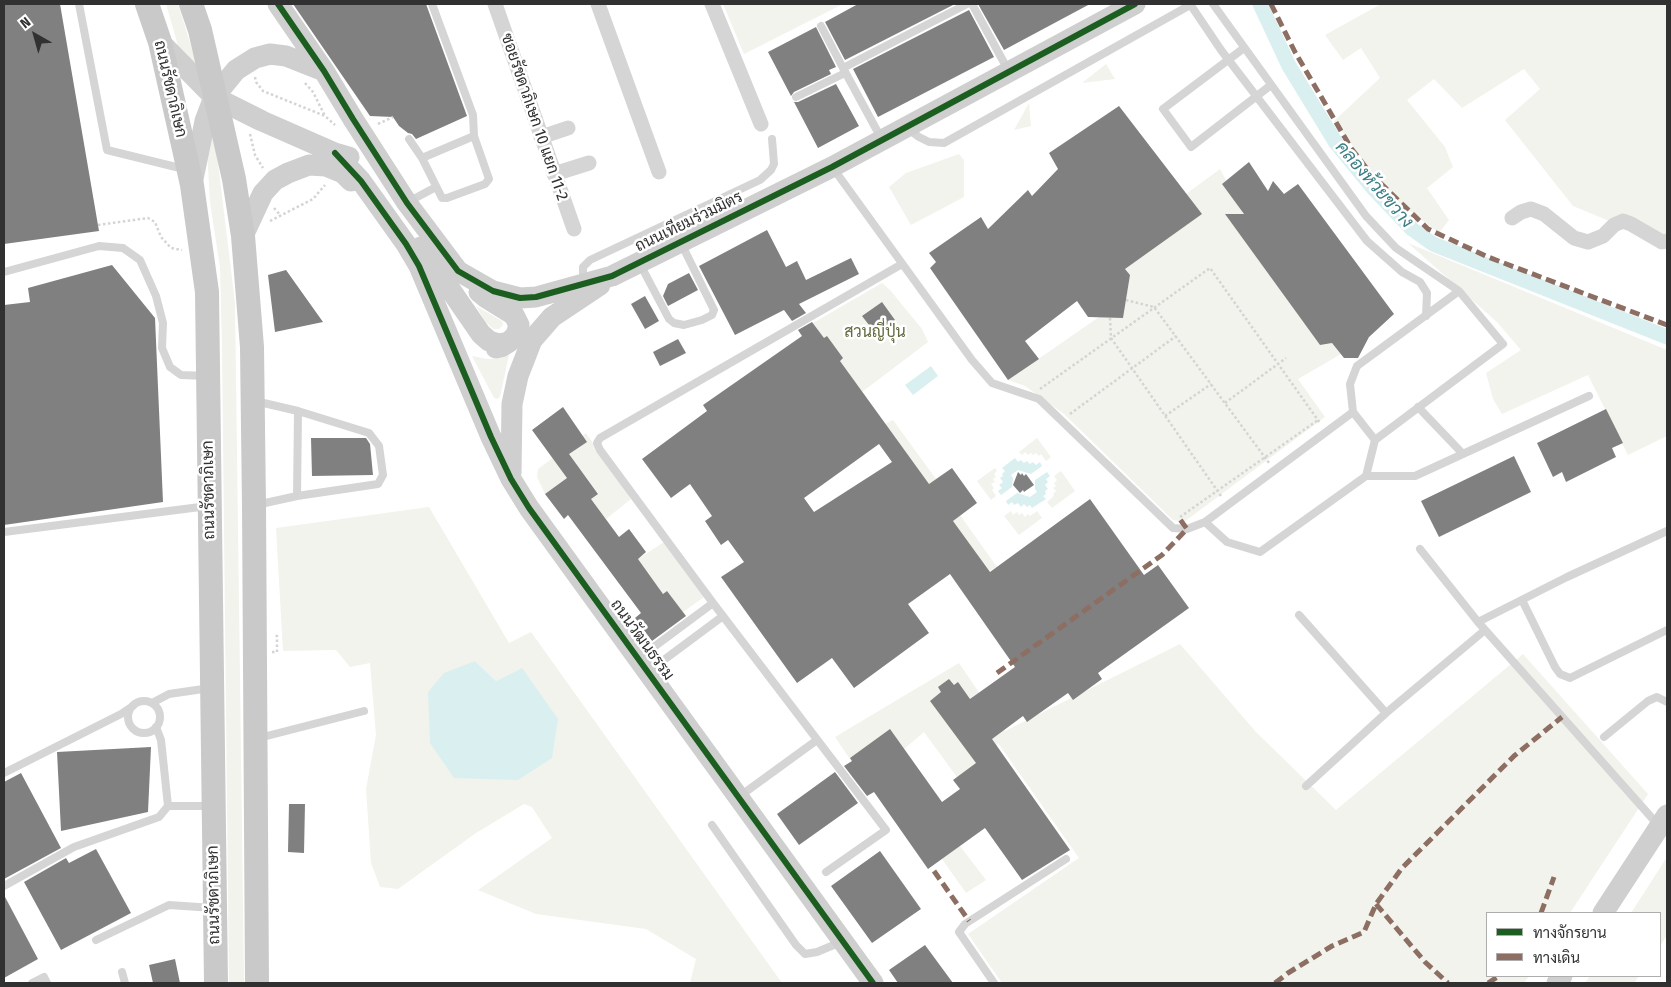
<!DOCTYPE html>
<meta charset="utf-8">
<style>
body{margin:0}
#map{position:relative;width:1671px;height:987px;overflow:hidden;background:#fff;font-family:"Fira Sans Condensed",Sarabun,sans-serif}
canvas{display:block}
.frame{position:absolute;inset:0;border:5px solid #313131;pointer-events:none}
.legend{position:absolute;left:1486px;top:912px;width:175px;height:65px;box-sizing:border-box;background:#fff;border:1px solid #adadad;margin:0;padding:6px 9px;list-style:none;font-size:15px;color:#313131}
.legend li{display:flex;align-items:center;gap:10px;height:25px}
.legend b{width:25px;border:1px solid #adadad}
.north{position:absolute;left:10px;top:10px;width:50px;height:50px;-webkit-text-stroke:4px #fff;paint-order:stroke;rotate:322deg;font-size:14px;font-weight:700;line-height:20px;text-align:center;color:#313131}
.north::after{content:'';display:block;margin:auto;width:18px;height:22px;background:#313131;clip-path:polygon(50% 0,100% 100%,50% 72%,0 100%)}
</style>
<div id="map">
<canvas width="1671" height="987"></canvas>
<div class="frame"></div>
<ul class="legend">
<li><b style="height:6px;background:#1b5e20"></b>ทางจักรยาน</li>
<li><b style="height:6px;background:#8d6e63"></b>ทางเดิน</li>
</ul>
<div class="north">N</div>
</div>
<script>
const ctx = document.querySelector('canvas').getContext('2d');
ctx.lineJoin = 'round';
function fill(path, color) { ctx.fillStyle = color; ctx.fill(path, 'evenodd'); }
const shape = rows => new Path2D(rows.map(r => 'M' + r).join(''));
function stroke(path, color, width, dash) { ctx.strokeStyle = color; ctx.lineWidth = width; ctx.lineCap = dash ? 'butt' : 'round'; ctx.setLineDash(dash || []); ctx.stroke(path); }
function write(font, color, halo, rows, align = 'center') {
  ctx.font = font + ' "Fira Sans Condensed",Sarabun,sans-serif'; ctx.lineWidth = 5; ctx.setLineDash([]); ctx.textBaseline = 'middle'; ctx.strokeStyle = halo; ctx.fillStyle = color; for (const [text, x, y, turn = 0] of rows) {
    ctx.save(); ctx.translate(x, y); ctx.rotate((+turn || 0) * Math.PI / 180); ctx.textAlign = isNaN(turn) ? turn : align; if (halo) ctx.strokeText(text, 0, 0); ctx.fillText(text, 0, 0); ctx.restore();
  }
}
const green = shape([
 [166,4,178,4,196,62,191,62,179,49],
 [723,4,843,4,744,54],
 [1381,4,1667,4,1667,233,1665,235,1631,218,1607,220,1573,206,1505,120,1540,89,1524,69,1462,108,1434,79,1407,100,1445,147,1453,167,1427,188,1449,220,1439,233,1391,197,1334,121,1380,78,1361,48,1343,60,1325,35],
 [1106,64,1115,79,1082,83],
 [1029,103,1031,126,1014,130],
 [212,134,217,155,235,303,244,983,229,983,222,346,220,267,210,202,207,151],
 [959,154,964,160,964,197,911,225,889,187,906,173],
 [1220,169,1226,180,1222,184,1244,214,1226,215,1320,345,1332,343,1341,354,1298,379,1325,417,1184,522,1173,520,1064,414,1025,386,1008,380,1099,317,1123,318,1130,275,1125,269,1201,214,1186,194],
 [1408,243,1667,350,1667,436,1628,455,1588,375,1502,414,1493,399,1486,373,1521,350,1497,322],
 [882,283,890,290,922,329,928,342,862,392,813,323],
 [476,306,502,321,503,325,499,329,493,329,485,321],
 [509,355,500,397,497,399,494,398,472,356,487,359,502,358],
 [893,420,936,479,929,484,885,424],
 [586,433,631,499,606,519,591,499,598,493,580,469,545,494,537,477,538,469],
 [1037,438,1051,457,1046,461,1041,454,1039,456,1036,453,1033,455,1031,453,1028,455,1025,452,1022,455,1019,452],
 [995,468,997,471,994,474,996,477,993,479,995,482,991,484,994,488,992,490,996,496,991,500,977,481],
 [1061,471,1075,491,1052,508,1047,502,1054,496,1053,494,1056,491,1053,488,1056,486,1054,483,1057,480,1054,476],
 [429,507,509,643,531,632,782,983,690,983,696,959,646,929,536,914,478,890,552,838,532,807,524,804,476,833,398,889,380,887,371,863,366,789,376,735,370,663,350,667,336,650,283,651,276,528],
 [475,661,496,681,522,668,430,743],
 [1011,511,1013,515,1017,512,1019,515,1022,513,1025,517,1028,514,1030,516,1037,511,1042,518,1019,535,1004,516],
 [960,515,997,567,989,571,953,521],
 [664,542,704,597,683,612,667,591,663,594,638,559],
 [1180,644,1256,732,1336,810,1523,654,1648,794,1570,913,1487,913,1487,976,1529,976,1524,983,1002,983,968,934,1079,858,998,743,968,792,924,732,903,750,856,768,835,737,959,663,1005,731],
 [960,846,986,880,966,893,942,859],
 [1667,857,1667,935,1660,946,1660,913,1631,913],
 [1590,976,1639,976,1634,983,1585,983]
]);
const water = shape([
 [931,366,938,376,913,395,905,385],
 [1015,458,1018,462,1021,460,1024,463,1027,461,1030,464,1033,462,1036,465,1040,462,1042,466,1031,474,1018,470,1011,475,1013,478,1012,487,1001,495,998,491,1002,488,999,485,1003,482,1000,478,1003,476,1002,474,1005,471,1002,468],
 [1047,472,1050,476,1046,479,1048,482,1045,485,1048,489,1045,491,1046,494,1043,496,1046,499,1032,508,1030,505,1027,507,1024,504,1021,507,1018,503,1014,505,1012,502,1008,505,1006,501,1017,493,1030,497,1037,492,1035,489,1035,480],
 [475,661,496,681,522,668,558,719,552,758,518,780,454,778,430,743,428,692,444,673]
]);
const canal = shape([
 [1260,4,1289,66,1336,143,1373,188,1412,229,1433,244,1667,337]
]);
const building = shape([
 [4,4,60,4,99,231,4,244],
 [293,4,426,4,467,116,416,139,412,134,408,133,399,126,393,117,370,116],
 [858,4,955,4,845,60,825,22],
 [978,4,1090,4,1004,50],
 [969,10,994,57,878,117,853,69],
 [816,27,836,67,829,70,831,74,794,92,791,96,768,52],
 [836,84,859,126,818,148,794,102,798,102],
 [1119,106,1202,214,1125,269,1130,275,1123,318,1088,317,1077,301,1025,341,1039,359,1008,380,930,268,936,262,929,253,981,217,988,229,1028,190,1032,196,1058,169,1049,153],
 [1249,162,1268,191,1273,181,1284,194,1298,184,1394,314,1369,337,1358,358,1344,358,1332,343,1320,345,1225,214,1244,214,1222,184],
 [767,230,786,267,797,261,806,280,851,258,859,274,799,304,806,313,792,321,784,310,735,335,699,266],
 [112,265,155,318,163,502,4,525,4,305,30,302,28,288],
 [286,270,323,322,275,332,268,275],
 [689,273,698,290,668,306,663,296,668,284],
 [645,296,659,321,645,329,631,304],
 [882,302,895,320,876,334,862,316],
 [812,322,824,338,827,336,843,358,840,361,929,484,952,468,977,503,953,521,990,572,1090,499,1144,575,1158,565,1189,608,1098,673,1102,679,1073,700,1068,693,1027,722,1023,716,992,739,1070,850,1022,880,985,828,928,869,874,792,867,796,844,766,852,761,850,758,890,729,942,802,960,789,953,780,976,763,930,701,941,692,938,687,949,679,954,685,958,682,970,699,1015,667,950,574,908,604,929,633,854,688,832,658,797,683,721,577,744,562,728,540,721,545,705,521,712,516,690,484,671,498,642,459,707,411,703,405,802,336,798,330],
 [879,444,892,462,814,512,804,498],
 [678,339,686,353,660,366,653,352],
 [563,407,587,442,569,454,598,494,591,499,619,537,629,529,646,552,638,559,663,594,667,591,686,616,652,641,635,618,641,613,568,515,564,519,545,494,567,478,532,430],
 [1606,409,1623,443,1612,448,1616,457,1566,482,1562,472,1553,477,1537,443],
 [311,438,366,438,370,444,373,475,312,476],
 [1514,456,1531,492,1439,537,1421,501],
 [1018,472,1021,475,1022,473,1024,476,1026,474,1034,485,1024,492,1023,490,1020,493,1013,485],
 [151,747,148,812,61,831,57,752],
 [835,772,858,803,799,845,777,814],
 [21,773,61,848,4,879,4,782],
 [289,804,305,804,304,853,288,852],
 [96,849,131,913,61,950,24,882,66,858,69,863],
 [880,851,921,909,872,943,831,886],
 [4,895,38,959,4,978],
 [925,945,953,983,898,983,889,970],
 [175,959,180,983,153,983,149,965]
]);
const path = shape([
 [255,77,256,82,263,91,325,116,335,125],
 [305,83,313,92,325,116],
 [378,124,393,117],
 [250,134,255,155,263,168],
 [274,208,281,216],
 [270,221,313,199,325,185],
 [98,225,148,218,155,222,161,237,171,248,182,250],
 [1126,300,1154,307,1269,463],
 [1110,318,1111,338,1221,496],
 [1040,389,1210,268,1320,423],
 [1225,403,1286,358],
 [1070,414,1176,336],
 [1165,416,1211,384],
 [1180,517,1318,420],
 [272,652,277,652,277,636,273,636]
]);
const lane = shape([
 [79,4,107,150,184,169],
 [432,4,473,115,474,136,489,179,485,184,447,198,442,198,422,158,474,136],
 [972,4,1008,70],
 [1190,4,1221,50,1367,241,1402,272,1420,282,1427,293,1426,316],
 [1213,4,1366,216,1396,248,1459,291],
 [821,26,843,68],
 [1244,48,1163,109,1191,147,1271,85],
 [796,97,845,73],
 [907,128,919,137,929,142,944,143,1192,4],
 [881,138,843,68,967,4],
 [409,139,422,158],
 [833,168,972,360,992,383,1039,399,1173,528,1187,529,1205,522,1227,542,1260,552,1366,476,1375,440,1503,344,1459,291,1357,366,1350,384,1353,412,1375,440],
 [408,202,436,187],
 [640,264,669,319,674,323,684,325,702,320,712,315,714,310,681,243],
 [4,272,99,246,123,248,140,260,156,296,163,323,162,348,170,367,181,375,206,376],
 [583,283,583,267,590,260,760,180,771,170,774,164,772,139],
 [255,401,298,411,369,433,379,446,383,475,378,484,297,496,256,505],
 [1418,407,1463,454],
 [1366,476,1415,476,1589,396],
 [297,496,298,411],
 [1205,522,1353,412],
 [4,532,208,506],
 [1420,549,1478,622,1659,826],
 [1522,600,1555,667,1560,674,1570,678,1667,630],
 [1299,615,1386,713],
 [1478,622,1567,577,1667,531],
 [639,658,713,603],
 [649,671,723,616],
 '128 717a16 16 0 1 1 32 0a16 16 0 1 1-32 0Z',
 [152,703,169,694,210,688],
 [156,727,161,740,168,806],
 [1604,737,1648,701,1657,697,1667,702],
 [259,738,364,711],
 [4,773,121,714,133,706],
 [1306,786,1386,713,1485,630],
 [740,796,817,740],
 [712,825,796,945,805,954,817,952,841,942],
 [826,872,886,830,713,603,600,450,597,443,600,438,902,264],
 [4,886,74,847,159,817,168,806,211,806],
 [96,940,169,905,213,908],
 [122,972,125,983],
 [32,983,44,977,47,983],
 [994,983,959,932,965,924,1066,859]
]);
const street = shape([
 [495,4,574,229],
 [598,4,659,172],
 [712,4,761,124],
 [541,137,568,128],
 [554,174,589,163],
 [1512,218,1521,212,1531,209,1544,214,1574,238,1588,242,1603,236,1614,225,1623,221,1631,224,1662,242,1667,241]
]);
const secondary = shape([
 [278,4,324,71,353,119,407,203,458,271,493,291,520,298,536,297,612,276,832,167,1135,4],
 [160,42,214,97,262,121,335,153,349,157],
 [335,153,361,181,406,244,419,266,491,437,511,479,529,508,873,983],
 [192,184,205,121,214,97,236,70,255,58,270,54,286,56,324,71],
 [243,236,263,193,275,180,288,173,309,165,326,166,343,173,351,181],
 [421,247,481,334,489,341,499,344,509,342],
 [479,292,485,297,514,315,519,325,516,335,509,342,501,347,496,348],
 [511,473,512,404,518,376,532,340,552,317,600,285],
 [1603,913,1667,815],
 [1557,983,1562,976]
]);
const primary = shape([
 [147,4,160,42,192,185,207,292,216,983],
 [191,4,200,30,234,179,243,236,252,347,254,506,257,983]
]);
const quiet = shape([
 [1271,4,1295,52,1351,148,1371,174,1428,229,1488,257,1667,325],
 [997,673,1162,555,1187,529,1179,518],
 [934,871,969,921],
 [1376,904,1425,962,1448,983],
 [1541,913,1554,877],
 [1275,983,1288,973,1332,946,1364,932,1376,904,1402,868,1514,756,1562,717],
 [1488,983,1499,976]
]);
const cycleway = shape([
 [278,4,324,71,353,119,407,203,458,271,493,291,520,298,536,297,612,276,832,167,1135,4],
 [335,153,361,181,406,244,419,266,491,437,511,479,529,508,873,983]
]);
const streetNames = [
 ["ถนนรัชดาภิเษก",170,89,77],
 ["ซอยรัชดาภิเษก 10 แยก 11-2",534,117,71],
 ["ถนนเทียมร่วมมิตร",689,222,-26],
 ["ถนนรัชดาภิเษก",209,490,-91],
 ["ถนนวัฒนธรรม",642,640,54],
 ["ถนนรัชดาภิเษก",214,895,-91]
];
const parkNames = [
 ["สวนญี่ปุ่น",875,333]
];
const waterNames = [
 ["คลองห้วยขวาง",1374,185,49]
];
fill(green, '#f2f3ec');
fill(water, '#daeff0');
stroke(canal, '#daeff0', 15);
fill(building, '#808080');
stroke(path, '#d4d4d4', 2.5, [2.5, 2.5]);
stroke(lane, '#d5d5d5', 8);
stroke(street, '#d5d5d5', 15);
stroke(secondary, '#cfcfcf', 21);
stroke(primary, '#c9c9c9', 24);
stroke(quiet, '#8d6e63', 5, [10, 5]);
stroke(cycleway, '#1b5e20', 6);
write('16px', '#313131', '#fff', streetNames);
write('16px', '#626c3f', '#fff', parkNames);
write('italic 18px', '#3b7f85', '#fff', waterNames);
</script>
